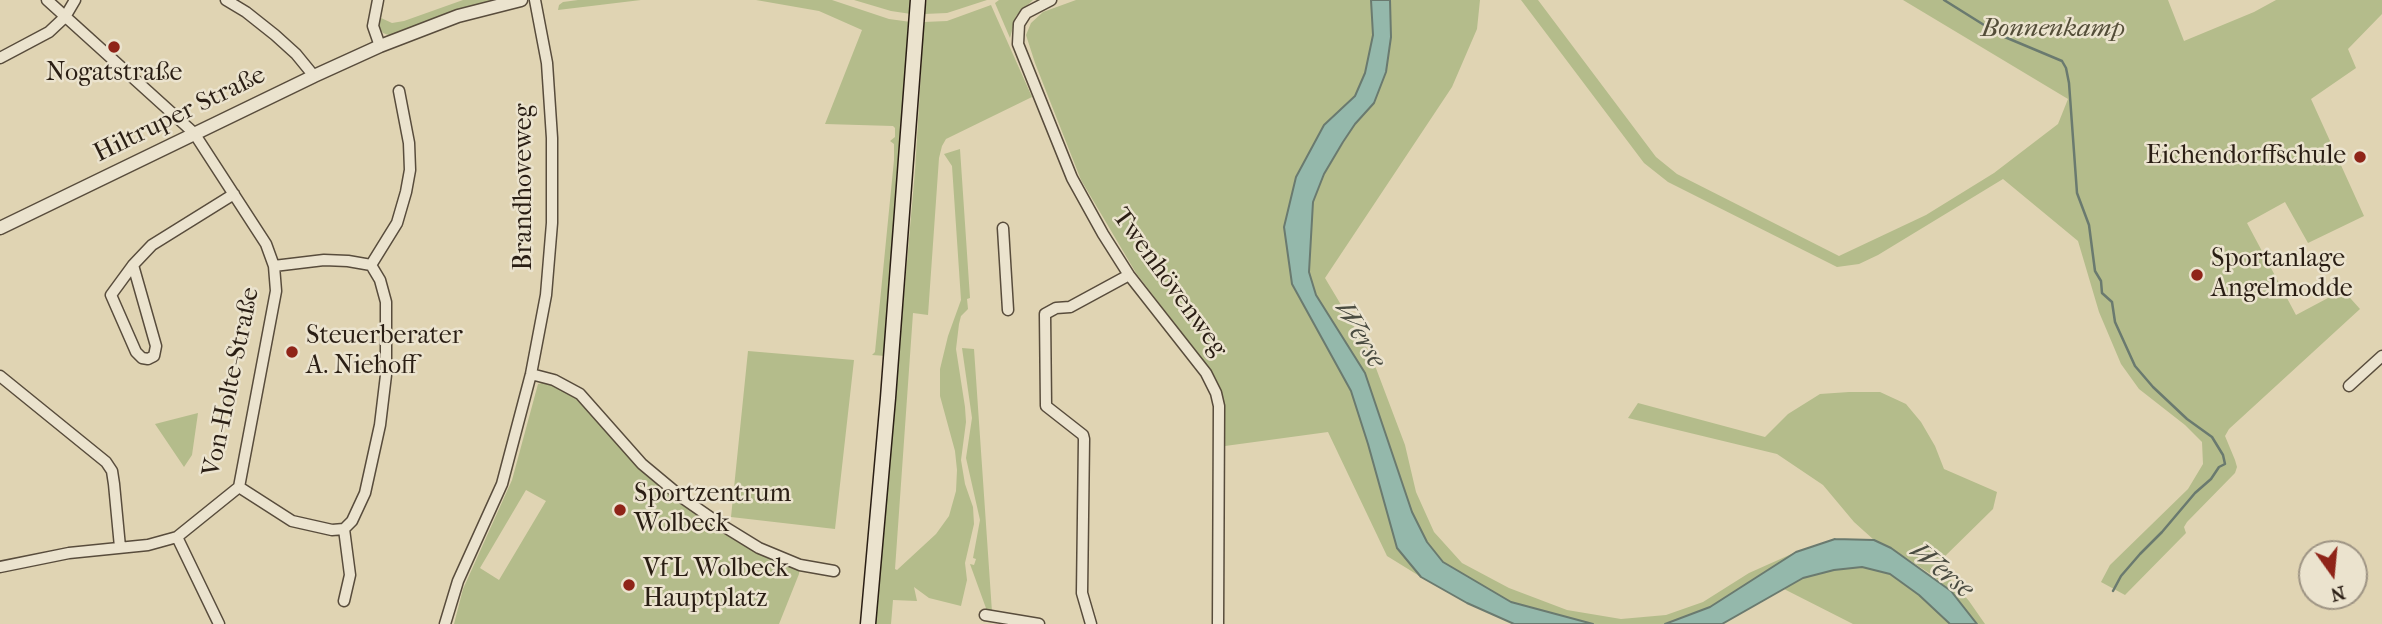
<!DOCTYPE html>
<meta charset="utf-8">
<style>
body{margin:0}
#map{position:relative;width:2382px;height:624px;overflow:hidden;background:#e0d4b3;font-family:"IM FELL French Canon",serif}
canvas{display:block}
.north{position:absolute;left:2298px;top:540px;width:70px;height:70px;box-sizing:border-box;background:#ebe3ce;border:2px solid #9e9484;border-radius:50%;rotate:165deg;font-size:19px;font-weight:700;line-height:28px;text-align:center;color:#2a1e14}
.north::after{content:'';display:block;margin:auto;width:24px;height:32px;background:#8f2418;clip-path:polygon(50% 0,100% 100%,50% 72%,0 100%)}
</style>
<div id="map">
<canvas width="2382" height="624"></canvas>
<div class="north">N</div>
</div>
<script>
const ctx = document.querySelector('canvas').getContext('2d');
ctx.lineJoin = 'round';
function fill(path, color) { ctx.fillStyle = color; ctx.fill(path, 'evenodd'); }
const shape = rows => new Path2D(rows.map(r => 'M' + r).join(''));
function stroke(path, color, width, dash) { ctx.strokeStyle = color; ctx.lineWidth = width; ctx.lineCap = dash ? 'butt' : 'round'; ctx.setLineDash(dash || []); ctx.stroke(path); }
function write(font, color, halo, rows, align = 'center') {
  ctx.font = font + ' "IM FELL French Canon",serif'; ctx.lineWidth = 5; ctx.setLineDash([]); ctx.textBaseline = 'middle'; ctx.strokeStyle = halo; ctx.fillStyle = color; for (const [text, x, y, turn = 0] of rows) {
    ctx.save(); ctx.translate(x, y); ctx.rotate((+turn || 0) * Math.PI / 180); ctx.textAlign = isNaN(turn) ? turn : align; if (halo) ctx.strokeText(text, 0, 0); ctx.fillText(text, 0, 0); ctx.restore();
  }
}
const green = shape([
 [380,0,384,0,381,18,392,23,404,21,463,0,499,0,391,36,383,33,376,24],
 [578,0,641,0,558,10,559,5,563,2],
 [756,0,832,0,889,19,911,22,886,356,872,355,875,352,894,160,894,144,890,141,895,137,895,128,893,126,825,124,862,30,819,11],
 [854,0,911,0,911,14,891,11],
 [927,0,987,0,947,13,924,14],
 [999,0,1033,0,1016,16,1010,38,995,3],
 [1076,0,1371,0,1373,35,1365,73,1355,96,1324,125,1292,284,1351,391,1368,444,1397,548,1421,577,1387,556,1328,432,1225,446,1222,393,1210,369,1136,273,1081,180,1035,63,1026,35,1031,23,1043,12],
 [1390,0,1480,0,1477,29,1452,87,1325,278,1371,355,1405,445,1416,492,1434,532,1462,563,1509,588,1567,610,1621,619,1666,615,1703,602,1749,573,1796,552,1710,607,1665,624,1593,624,1511,602,1443,562,1427,542,1412,512,1365,373,1316,295,1309,272,1313,202,1324,174,1355,124,1391,37],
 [1521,0,1538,0,1656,157,1677,174,1839,256,1926,215,1994,173,2058,124,2068,99,1903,0,2168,0,2184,41,2254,12,2276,0,2382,0,2382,14,2348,49,2356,68,2311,99,2364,216,2308,243,2285,202,2247,223,2296,315,2343,290,2360,309,2229,429,2225,436,2235,460,2237,467,2235,473,2187,522,2184,527,2186,533,2125,595,2101,582,2110,565,2188,489,2203,464,2202,442,2185,425,2139,389,2121,364,2099,312,2078,241,2003,179,1878,255,1859,264,1837,267,1668,182,1644,163],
 [991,5,1032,97,946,139,942,146,939,158,928,315,913,313,895,569,897,570,936,534,949,516,956,491,957,470,955,451,940,396,940,369,948,336,961,300,952,166,944,154,960,149,970,298,967,299,968,309,961,316,959,324,956,349,965,407,966,422,961,460,965,484,973,507,974,524,965,563,967,580,961,606,929,598,914,587,917,601,893,600,891,624,875,624,915,171,924,22,947,21],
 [962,348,974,349,992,612,987,611,970,564,974,565,976,559,973,558,980,520,966,458,972,418],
 [748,351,854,360,835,529,731,517],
 [542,383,555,386,578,400,606,422,642,464,720,524,800,565,799,574,779,624,454,624,463,589,512,480,538,384],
 [526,490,546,501,499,580,480,568],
 [1849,392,1880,392,1906,404,1921,422,1935,446,1944,469,1997,492,1993,509,1937,564,1969,601,1985,624,1977,624,1951,591,1932,575,1891,548,1874,540,1854,522,1823,485,1777,454,1628,418,1638,403,1765,437,1788,414,1820,394],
 [198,413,192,455,184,467,155,424],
 [1862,567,1890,574,1919,595,1950,624,1853,624,1784,589,1803,578,1834,570]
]);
const water = shape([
 [1371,0,1390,0,1391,37,1386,72,1374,103,1355,124,1343,142,1324,174,1313,202,1309,272,1316,295,1365,373,1412,512,1427,542,1443,562,1511,602,1593,624,1514,624,1467,603,1421,577,1397,548,1368,444,1351,391,1292,284,1284,227,1296,177,1324,125,1355,96,1365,73,1373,35,1371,0],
 [1835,539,1874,540,1891,548,1951,591,1977,624,1950,624,1919,595,1890,574,1862,567,1834,570,1803,578,1722,624,1665,624,1710,607,1796,552,1835,539]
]);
const stream = shape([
 [1944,0,2000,35,2062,61,2066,68,2069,83,2077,193,2089,225,2095,271,2101,281,2102,293,2112,302,2115,322,2135,366,2153,387,2187,419,2212,437,2223,455,2225,464,2219,467,2211,479,2195,493,2162,532,2140,554,2121,576,2113,591]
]);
const minor = shape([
 [226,0,246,12,275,35,296,54,314,76],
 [378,0,373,26,380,46],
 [1051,0,1026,13,1019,24,1018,44,1072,178,1103,234,1129,275,1206,373,1216,393,1219,406,1218,624],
 [0,58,49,32,65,17,75,0],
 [1003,228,1008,310],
 [133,265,156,346,154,356,148,359,142,358,136,352,111,295,133,265,152,245,234,194],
 [371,265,397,223,406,192,410,170,409,143,399,91],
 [531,374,554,380,580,394,642,464,684,499,720,524,759,548,800,565,834,571],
 [0,376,106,462,112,471,114,484,120,547],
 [2349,386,2382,356],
 [239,487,292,521,332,530,344,529,352,521,365,493,380,425,386,375,386,302,380,280,371,265,348,261,324,260,274,266],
 [177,537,219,624],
 [0,567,69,553,148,545,177,537,239,487,276,291,274,266,266,244,194,133,47,0],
 [344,601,350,575,344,529],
 [985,615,1039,624],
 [445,624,458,581,502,484,531,374,546,295,552,223,552,138,547,63,535,0],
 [1091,624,1082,593,1084,439,1083,435,1046,406,1045,314,1056,308,1070,307,1129,275]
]);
const tertiary = shape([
 [0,228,314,76,380,46,458,16,521,0]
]);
const secondary = shape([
 [868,624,888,398,918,0]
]);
const markers = [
 [114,47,7,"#8f2418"],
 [2360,157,7,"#8f2418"],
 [2197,275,7,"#8f2418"],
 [292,352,7,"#8f2418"],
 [620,510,7,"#8f2418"],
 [629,585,7,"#8f2418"]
];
const parkNames = [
 ["Bonnenkamp",2053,30]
];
const poiNames = [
 ["Nogatstraße",114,74,"center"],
 ["Eichendorffschule",2346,157,"right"],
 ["Sportanlage",2211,260],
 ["Angelmodde",2211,290],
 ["Steuerberater",306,337],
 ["A. Niehoff",306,367],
 ["Sportzentrum",634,495],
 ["Wolbeck",634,525],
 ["VfL Wolbeck",643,570],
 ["Hauptplatz",643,600]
];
const streetNames = [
 ["Hiltruper Straße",180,115,-26],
 ["Brandhoveweg",525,187,-90],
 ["Twenhövenweg",1169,283,54],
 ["Von-Holte-Straße",232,382,-78]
];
const waterNames = [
 ["Werse",1359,335,59],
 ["Werse",1941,571,39]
];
fill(green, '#b4bc8b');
fill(water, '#94b8ab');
stroke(water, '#6a7a6f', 2);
stroke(stream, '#6a7a6f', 2.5);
stroke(minor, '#584c3c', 13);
stroke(tertiary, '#584c3c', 15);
stroke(secondary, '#2a1e14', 17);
stroke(minor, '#ebe3ce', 10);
stroke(tertiary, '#ebe3ce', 12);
stroke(secondary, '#ebe3ce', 14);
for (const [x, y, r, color] of markers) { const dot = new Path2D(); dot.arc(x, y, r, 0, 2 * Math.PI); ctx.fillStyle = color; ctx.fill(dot); stroke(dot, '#ebe3ce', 2.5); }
write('italic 26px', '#534d38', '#ebe3ce', parkNames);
write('26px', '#2a1e14', '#ebe3ce', poiNames, 'left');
write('26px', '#2a1e14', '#ebe3ce', streetNames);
write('italic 28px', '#4a4c41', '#ebe3ce', waterNames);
</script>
